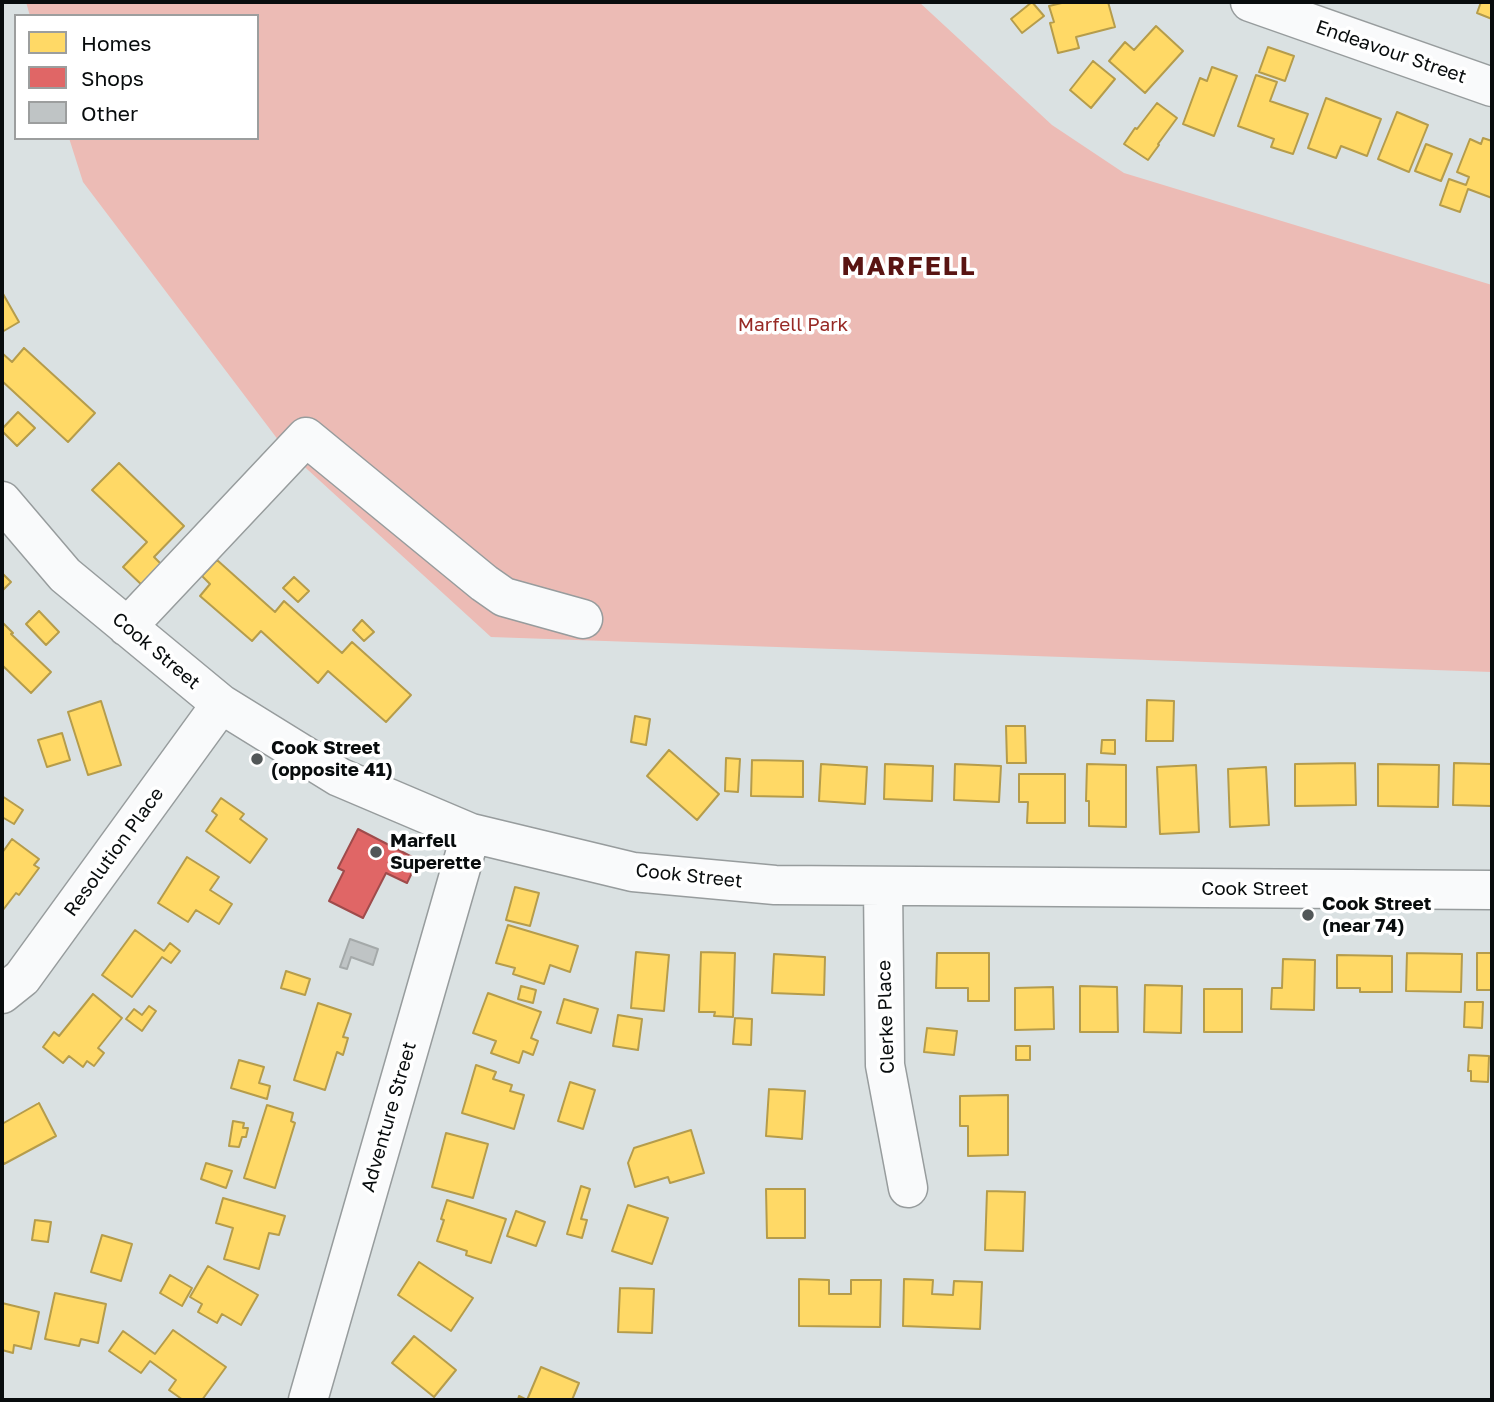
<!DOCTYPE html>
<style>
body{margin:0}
#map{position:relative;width:1494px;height:1402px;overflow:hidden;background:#dae1e2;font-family:"Golos Text",sans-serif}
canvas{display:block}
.frame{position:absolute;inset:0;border:4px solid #080c0d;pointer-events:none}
.legend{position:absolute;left:14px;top:14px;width:245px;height:126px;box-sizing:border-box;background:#fff;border:2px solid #9c9e9e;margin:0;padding:9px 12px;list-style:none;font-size:21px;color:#080c0d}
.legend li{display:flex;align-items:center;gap:14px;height:35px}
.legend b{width:35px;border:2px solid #9c9e9e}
</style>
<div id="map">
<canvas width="1494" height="1402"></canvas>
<div class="frame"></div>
<ul class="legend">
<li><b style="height:19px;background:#ffd966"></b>Homes</li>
<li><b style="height:19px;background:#e06666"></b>Shops</li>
<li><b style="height:19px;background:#bfc4c5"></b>Other</li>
</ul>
</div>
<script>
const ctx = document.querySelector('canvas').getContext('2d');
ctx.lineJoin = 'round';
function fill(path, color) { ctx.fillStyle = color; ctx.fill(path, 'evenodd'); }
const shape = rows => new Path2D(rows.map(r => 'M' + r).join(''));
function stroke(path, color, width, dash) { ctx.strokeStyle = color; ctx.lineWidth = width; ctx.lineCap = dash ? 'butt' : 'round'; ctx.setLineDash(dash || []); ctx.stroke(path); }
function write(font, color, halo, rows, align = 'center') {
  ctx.font = font + ' "Golos Text",sans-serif'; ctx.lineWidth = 7; ctx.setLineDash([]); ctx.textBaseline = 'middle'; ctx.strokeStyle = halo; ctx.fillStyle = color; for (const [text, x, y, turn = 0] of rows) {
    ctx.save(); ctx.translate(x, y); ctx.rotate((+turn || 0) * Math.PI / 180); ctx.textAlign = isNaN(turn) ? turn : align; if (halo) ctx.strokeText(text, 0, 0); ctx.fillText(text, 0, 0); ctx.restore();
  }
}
const green = shape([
 [26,2,919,2,1052,125,1124,173,1492,285,1492,672,491,637,285,449,83,182,69,138,257,138,257,16,30,16]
]);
const homes = shape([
 [1032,2,1044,16,1022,33,1011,19,1032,2],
 [1066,2,1108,2,1115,27,1076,37,1079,48,1058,53,1050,23,1054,22,1049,6,1066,2],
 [1481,2,1492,2,1492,19,1477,13,1481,2],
 [1156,26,1183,51,1145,93,1109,61,1125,42,1134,50,1156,26],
 [1268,47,1294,56,1285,81,1259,72,1268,47],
 [1093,61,1115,79,1091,108,1070,90,1093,61],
 [1212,67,1237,76,1214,136,1183,124,1200,78,1207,81,1212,67],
 [1256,75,1277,82,1270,101,1308,114,1293,154,1271,147,1274,139,1238,126,1256,75],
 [1326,98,1381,119,1367,156,1341,146,1336,158,1308,148,1326,98],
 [1157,103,1177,118,1158,144,1159,145,1148,160,1124,144,1135,128,1137,129,1157,103],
 [1397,112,1428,125,1409,172,1378,159,1397,112],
 [1483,138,1492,141,1492,198,1468,189,1460,212,1440,205,1449,179,1466,185,1469,177,1457,172,1470,139,1481,144,1483,138],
 [1426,144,1452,154,1441,181,1415,171,1426,144],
 [2,292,19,322,2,332,2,292],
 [24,348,95,413,68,442,2,381,2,353,12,362,24,348],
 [18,412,35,428,17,446,2,431,2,429,18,412],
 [119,463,184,526,154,557,164,567,144,587,123,567,147,542,92,490,119,463],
 [217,560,275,612,284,601,342,653,352,642,411,695,386,722,328,671,318,683,261,631,252,641,200,596,210,584,202,576,217,560],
 [2,573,11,582,2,591,2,573],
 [294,577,309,591,298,602,283,588,294,577],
 [39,611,59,632,46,645,26,624,39,611],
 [362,620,374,632,364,641,353,630,362,620],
 [2,622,13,633,11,634,51,672,31,693,2,665,2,622],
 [1147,700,1174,701,1173,741,1146,741,1147,700],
 [101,701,121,765,88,775,68,712,101,701],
 [635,716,650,719,646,745,631,742,635,716],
 [1006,726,1025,726,1026,763,1007,763,1006,726],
 [62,733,70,760,47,767,38,740,62,733],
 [1102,740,1115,740,1115,754,1101,753,1102,740],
 [669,750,719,794,697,820,647,776,669,750],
 [726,758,740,759,738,792,725,791,726,758],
 [752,760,803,761,803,797,751,796,752,760],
 [1355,763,1356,805,1295,806,1295,764,1355,763],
 [1454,763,1492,764,1492,806,1453,805,1454,763],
 [821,764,867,767,865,804,819,801,821,764],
 [885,764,933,766,932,801,884,799,885,764],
 [955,764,1001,766,999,802,954,800,955,764],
 [1087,764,1126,765,1126,827,1089,826,1089,801,1086,801,1087,764],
 [1378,764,1439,765,1438,807,1378,806,1378,764],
 [1196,765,1199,832,1160,834,1157,767,1196,765],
 [1266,767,1269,825,1230,827,1228,769,1266,767],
 [1019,774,1065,774,1065,823,1027,823,1028,802,1019,802,1019,774],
 [2,796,23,810,14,824,2,817,2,796],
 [221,798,244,814,240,819,267,839,250,863,206,831,217,815,212,811,221,798],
 [12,839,39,859,34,865,39,868,19,895,16,893,3,910,2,908,2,853,12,839],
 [187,857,219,877,210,890,232,904,219,924,196,910,188,922,158,903,187,857],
 [515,887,539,893,530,926,506,920,515,887],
 [508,925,578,946,570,972,550,965,544,984,513,974,515,968,496,963,508,925],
 [135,930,164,951,170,943,180,951,171,963,162,957,132,997,102,975,135,930],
 [636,952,669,955,664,1011,631,1008,636,952],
 [701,952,735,953,733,1017,714,1016,715,1012,699,1012,701,952],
 [937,953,989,953,989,1001,968,1001,968,988,936,988,937,953],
 [1407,953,1462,954,1461,992,1406,991,1407,953],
 [1477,953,1492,953,1492,990,1477,990,1477,953],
 [774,954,825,957,824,995,772,993,774,954],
 [1337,955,1392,956,1392,992,1360,992,1360,988,1337,988,1337,955],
 [1283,959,1315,960,1314,1010,1271,1009,1272,988,1282,988,1283,959],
 [286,971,310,979,305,995,281,988,286,971],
 [1145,985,1182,986,1181,1033,1144,1032,1145,985],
 [521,986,536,990,533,1003,518,999,521,986],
 [1080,986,1117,987,1118,1032,1080,1032,1080,986],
 [1053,987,1054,1029,1015,1030,1015,988,1053,987],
 [1204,989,1242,989,1242,1032,1204,1032,1204,989],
 [488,993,541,1012,531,1038,538,1041,533,1055,523,1051,519,1063,491,1053,496,1041,473,1033,488,993],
 [93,994,122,1018,98,1048,104,1053,94,1066,87,1061,83,1067,69,1056,63,1063,43,1047,54,1032,59,1036,93,994],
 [564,999,598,1009,591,1033,557,1023,564,999],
 [1465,1002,1483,1002,1482,1028,1464,1027,1465,1002],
 [318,1003,351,1014,343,1037,348,1038,343,1055,337,1052,325,1090,294,1080,318,1003],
 [149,1006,156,1011,142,1031,126,1019,134,1009,142,1015,149,1006],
 [618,1015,642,1019,638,1050,613,1046,618,1015],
 [735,1018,752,1019,751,1045,733,1044,735,1018],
 [927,1028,957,1031,954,1055,924,1052,927,1028],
 [1016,1046,1030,1046,1030,1060,1016,1060,1016,1046],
 [1469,1055,1489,1056,1488,1082,1471,1081,1471,1071,1468,1071,1469,1055],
 [239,1060,264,1067,259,1083,270,1086,267,1099,231,1088,239,1060],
 [476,1065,496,1072,493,1079,512,1085,510,1091,524,1095,514,1129,462,1113,476,1065],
 [570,1082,595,1090,583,1129,558,1121,570,1082],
 [769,1089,805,1091,802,1139,766,1136,769,1089],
 [1008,1095,1008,1155,968,1156,968,1126,960,1126,960,1096,1008,1095],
 [39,1103,56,1136,4,1164,2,1159,2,1124,39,1103],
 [267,1105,293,1113,291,1121,295,1123,275,1188,244,1178,267,1105],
 [233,1121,244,1123,243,1128,248,1128,246,1137,242,1137,239,1147,229,1146,233,1121],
 [691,1130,704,1173,670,1183,668,1177,635,1187,628,1163,634,1148,691,1130],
 [446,1133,488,1144,473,1198,432,1187,446,1133],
 [206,1163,232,1171,226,1188,201,1179,206,1163],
 [581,1186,590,1189,581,1219,587,1220,582,1238,567,1234,581,1186],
 [766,1189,805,1189,805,1238,767,1238,766,1189],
 [987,1191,1025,1192,1023,1251,985,1250,987,1191],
 [223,1198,285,1216,279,1235,269,1233,259,1269,224,1259,233,1228,216,1223,223,1198],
 [447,1200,506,1219,491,1263,466,1255,467,1251,437,1241,444,1220,441,1219,447,1200],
 [628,1205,668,1218,652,1264,612,1251,628,1205],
 [516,1211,545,1222,536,1246,507,1236,516,1211],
 [35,1220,51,1222,48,1242,32,1240,35,1220],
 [102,1235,132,1244,121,1281,91,1272,102,1235],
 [419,1262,473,1298,451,1331,398,1295,419,1262],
 [208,1266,258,1295,241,1325,222,1314,217,1323,198,1312,202,1304,190,1297,208,1266],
 [170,1275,192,1288,182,1306,160,1293,170,1275],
 [799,1279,829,1280,829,1294,851,1294,851,1280,881,1280,880,1327,799,1326,799,1279],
 [904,1279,933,1280,932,1294,953,1295,954,1281,982,1282,980,1329,903,1326,904,1279],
 [620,1288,654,1289,652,1333,618,1332,620,1288],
 [55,1293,106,1304,98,1343,81,1339,79,1346,45,1339,55,1293],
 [2,1303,39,1312,31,1349,14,1345,13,1353,2,1350,2,1303],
 [173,1330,226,1367,202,1400,183,1400,169,1390,176,1380,150,1361,141,1373,109,1351,123,1331,155,1354,173,1330],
 [414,1336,456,1370,434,1397,392,1363,414,1336],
 [541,1367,579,1383,572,1400,518,1400,519,1396,527,1400,541,1367]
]);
const shops = shape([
 [358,829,418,860,407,883,386,873,363,918,329,901,344,871,338,868,358,829]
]);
const building = shape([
 [350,939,378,949,373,965,351,957,347,969,340,967,350,939]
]);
const minor = shape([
 [1250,2,1492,87],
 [2,501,65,575,221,704,339,777,471,833,633,872,775,885,1492,890],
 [127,627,306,437,484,583,504,597,583,619],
 [883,886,885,1065,908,1188],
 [2,994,22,978,221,704],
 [308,1400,471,833]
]);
const markers = [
 [257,759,7,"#525758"],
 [376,852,7,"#525758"],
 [1308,915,7,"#525758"]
];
const streetNames = [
 ["Endeavour Street",1391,52,19],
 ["Cook Street",156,651,40],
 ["Resolution Place",114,852,-54],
 ["Cook Street",689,876,6],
 ["Cook Street",1255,889],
 ["Clerke Place",886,1017,-92],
 ["Adventure Street",389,1117,-74]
];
const parkNames = [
 ["Marfell Park",793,325]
];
const poiNames = [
 ["Cook Street",271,748],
 ["(opposite 41)",271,770],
 ["Marfell",390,841],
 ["Superette",390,863],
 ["Cook Street",1322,904],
 ["(near 74)",1322,926]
];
const districtNames = [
 ["MARFELL",909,267]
];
fill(green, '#ecbbb5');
fill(homes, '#ffd966');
stroke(homes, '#b59c4b', 2);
fill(shops, '#e06666');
stroke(shops, '#9f4b4b', 2);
fill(building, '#bfc4c5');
stroke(building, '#a4a9a9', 2);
stroke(minor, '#979c9d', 41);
stroke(minor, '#f9fafb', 38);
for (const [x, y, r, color] of markers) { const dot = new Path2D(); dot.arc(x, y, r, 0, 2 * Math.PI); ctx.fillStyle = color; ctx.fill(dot); stroke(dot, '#fff', 2.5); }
write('19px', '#080c0d', '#fff', streetNames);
write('19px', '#972924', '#fff', parkNames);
write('bold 19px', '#080c0d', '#fff', poiNames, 'left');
ctx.letterSpacing = '2px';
write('bold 26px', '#591412', '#fff', districtNames);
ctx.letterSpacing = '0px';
</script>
